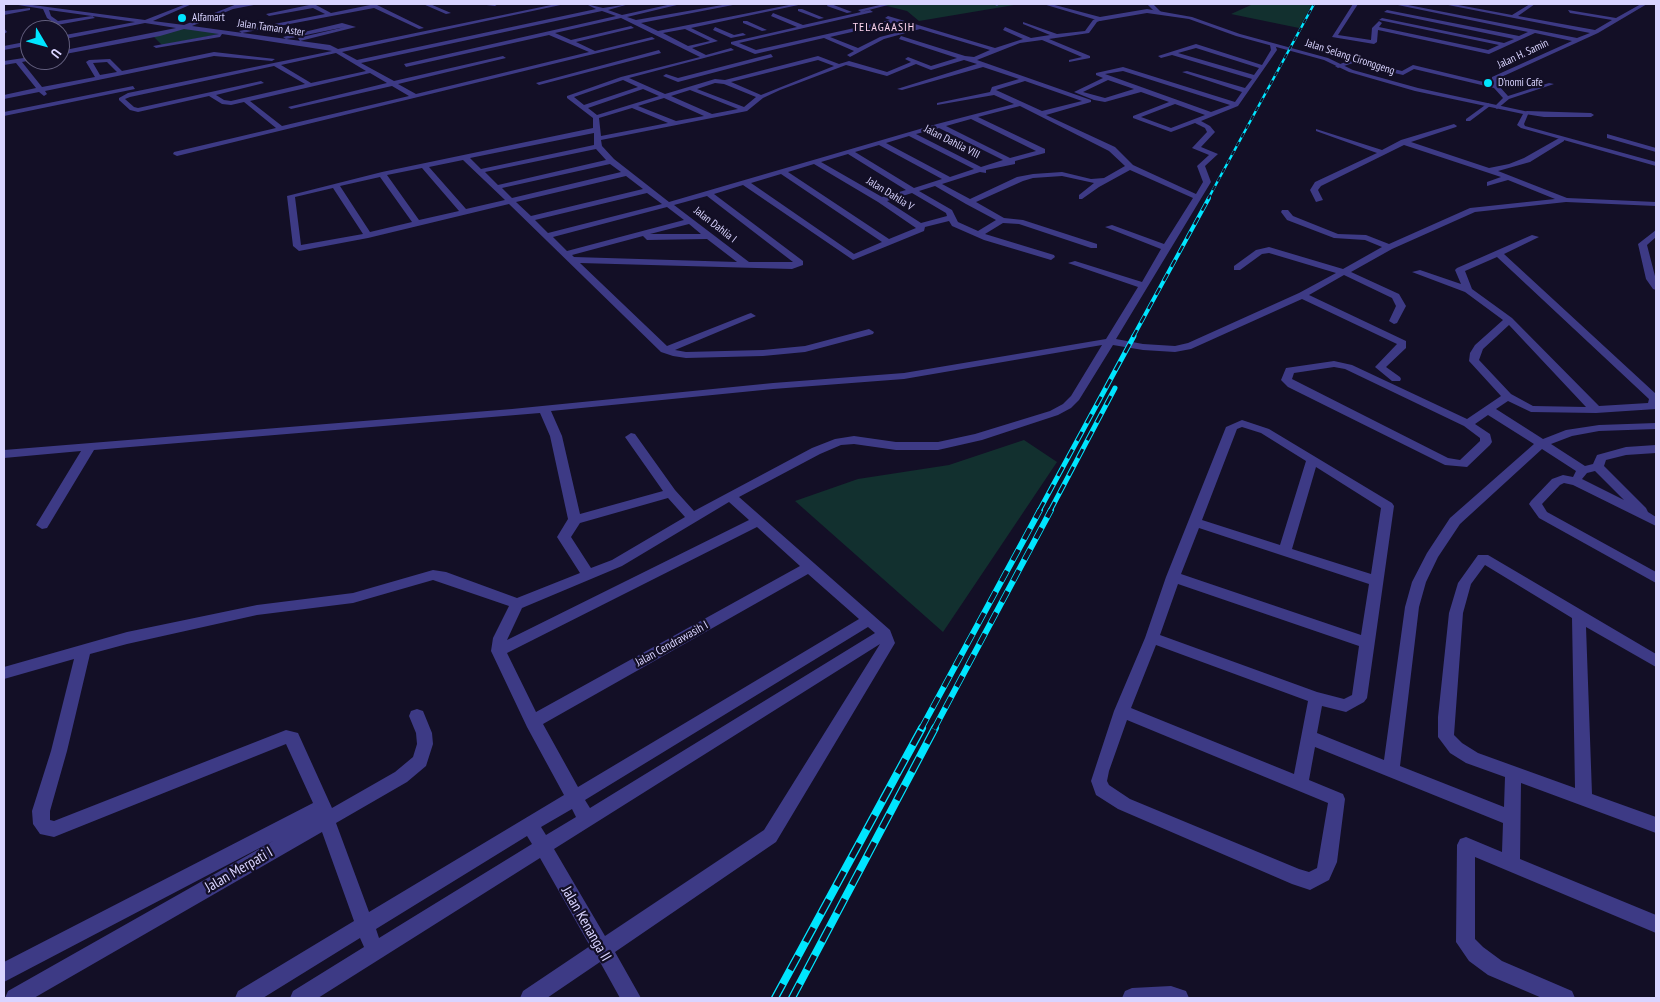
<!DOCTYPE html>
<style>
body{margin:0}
#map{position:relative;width:1660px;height:1002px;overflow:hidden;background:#130f26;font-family:"PT Sans Narrow",sans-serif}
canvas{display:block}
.frame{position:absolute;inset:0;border:5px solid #d9d4ff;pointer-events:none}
.north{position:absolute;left:20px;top:20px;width:50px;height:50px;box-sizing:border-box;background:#130f26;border:1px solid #625e7d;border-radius:50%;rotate:127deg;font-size:14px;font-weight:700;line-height:20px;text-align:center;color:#d9d4ff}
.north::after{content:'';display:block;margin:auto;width:18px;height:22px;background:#00e5ff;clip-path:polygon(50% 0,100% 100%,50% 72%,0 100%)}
</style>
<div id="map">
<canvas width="1660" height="1002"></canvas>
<div class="frame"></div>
<div class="north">U</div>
</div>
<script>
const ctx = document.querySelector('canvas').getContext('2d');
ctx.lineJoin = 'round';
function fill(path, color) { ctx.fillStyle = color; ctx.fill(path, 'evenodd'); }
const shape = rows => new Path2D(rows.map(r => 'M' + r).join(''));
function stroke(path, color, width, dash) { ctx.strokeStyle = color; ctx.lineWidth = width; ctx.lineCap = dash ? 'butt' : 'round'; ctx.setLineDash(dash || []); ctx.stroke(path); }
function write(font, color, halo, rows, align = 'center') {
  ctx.font = font + ' "PT Sans Narrow",sans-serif'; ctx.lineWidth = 4.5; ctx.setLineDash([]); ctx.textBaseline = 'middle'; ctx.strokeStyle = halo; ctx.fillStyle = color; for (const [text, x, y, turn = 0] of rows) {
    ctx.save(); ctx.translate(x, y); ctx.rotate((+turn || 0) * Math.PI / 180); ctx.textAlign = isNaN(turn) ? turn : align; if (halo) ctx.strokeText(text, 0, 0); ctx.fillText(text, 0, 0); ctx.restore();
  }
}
const green = shape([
 [879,4,1020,4,919,21,907,11],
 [1248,4,1312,4,1299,28,1231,14,1251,5],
 [187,27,230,32,162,45,153,36],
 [1024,440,1057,462,943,632,795,501,858,479,949,465]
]);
const minor = shape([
 [12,4,25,4,145,20,186,4,192,4,153,21,184,25,237,4,259,4,233,9,192,26,330,45,338,49,556,4,565,4,342,52,357,60,596,9,586,4,603,8,629,4,608,10,622,15,672,4,681,4,627,17,636,20,728,4,738,4,641,23,658,31,794,4,803,4,691,28,718,41,692,48,706,55,731,48,734,50,629,78,665,94,715,79,725,80,818,56,839,64,849,61,887,72,911,62,905,59,908,57,931,66,957,58,899,39,901,36,965,56,974,57,990,50,920,29,884,39,850,57,847,55,854,51,824,38,755,54,731,44,731,42,797,27,771,16,773,13,803,25,870,10,873,12,739,43,756,50,890,20,885,18,888,16,995,48,1023,39,1003,30,1005,27,1031,38,1050,35,1023,24,1023,22,1057,34,1085,31,1093,20,1100,17,1102,20,1097,22,1089,33,1049,39,1090,56,1090,58,1069,62,1069,60,1082,57,1042,40,1020,43,977,60,1091,100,1091,102,1046,115,1115,147,1133,165,1196,194,1203,182,1197,166,1209,155,1192,148,1207,132,1205,128,1195,123,1171,132,1133,118,1133,116,1169,102,1141,92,1105,102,1094,100,1074,92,1103,78,1096,75,1096,73,1123,67,1235,102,1242,92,1182,72,1187,71,1245,88,1252,79,1172,55,1161,58,1158,56,1196,44,1262,65,1271,50,1270,45,1275,44,1277,50,1238,106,1201,121,1210,126,1215,132,1201,147,1218,154,1205,166,1211,182,1116,339,1143,344,1175,346,1188,343,1299,293,1336,273,1269,253,1262,254,1240,270,1234,270,1234,266,1256,250,1269,247,1343,269,1382,247,1365,240,1334,238,1287,220,1281,212,1282,210,1288,210,1293,216,1338,234,1366,235,1389,244,1470,208,1555,199,1508,180,1487,186,1487,182,1501,177,1404,145,1321,186,1318,190,1323,200,1316,202,1310,190,1315,182,1377,153,1316,131,1316,129,1382,150,1401,140,1454,124,1457,126,1456,127,1411,142,1489,168,1509,164,1524,158,1561,137,1564,137,1564,141,1530,162,1498,171,1567,198,1656,202,1656,206,1566,202,1475,212,1392,249,1351,272,1399,294,1406,306,1397,323,1394,324,1389,321,1396,306,1392,298,1344,275,1309,295,1406,341,1406,348,1386,367,1400,377,1401,379,1400,381,1392,381,1375,367,1397,344,1302,299,1191,349,1175,352,1143,350,1113,345,1079,400,1071,408,1058,415,982,440,938,450,896,450,854,444,841,445,820,454,739,497,890,630,895,643,776,842,615,952,641,998,620,998,600,962,547,998,520,998,523,991,590,946,540,858,318,998,290,998,293,991,364,947,360,938,263,998,235,998,238,991,354,921,322,832,34,998,5,998,8,991,273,841,4,982,4,962,313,803,286,744,54,837,40,834,33,824,32,811,51,751,74,659,4,679,4,667,127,632,257,605,353,593,433,570,446,572,517,598,580,573,557,537,568,519,550,436,540,413,94,450,47,528,42,529,36,525,81,451,4,458,4,450,512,409,773,383,904,373,1106,339,1138,287,1068,263,1075,261,1142,282,1161,249,1105,227,1112,225,1164,244,1193,198,1130,170,1099,187,1082,199,1079,199,1079,195,1094,183,1062,176,1033,178,1023,181,976,202,1004,218,1023,220,1097,244,1097,248,1091,248,1019,224,1003,223,985,234,1054,255,1055,257,1051,260,984,240,952,226,949,221,925,227,924,231,853,260,743,185,714,194,803,261,803,265,792,269,580,263,667,346,748,314,751,313,756,316,675,350,686,352,763,350,805,346,869,329,874,332,873,334,805,352,763,356,686,358,673,356,661,352,509,204,368,238,299,251,293,246,287,196,382,172,593,128,593,118,567,98,567,96,621,77,700,57,621,18,555,33,571,40,631,26,634,28,576,42,595,51,652,37,655,39,177,156,173,154,174,152,276,128,244,102,231,105,222,104,209,96,138,112,130,110,119,100,119,98,128,93,332,51,222,34,220,37,156,48,153,46,219,34,184,29,160,36,60,55,60,51,176,28,145,23,60,40,60,36,135,22,49,10,51,16,58,21,92,16,95,18,57,25,47,18,43,9,12,4],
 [602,11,616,16,404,64,406,67,549,35,589,52,416,94,398,84,506,58,503,56,394,81,361,63,602,11],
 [896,22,915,28,880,37,858,48,830,37,896,22],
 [685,29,710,41,688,46,663,33,685,29],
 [1196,48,1259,68,1254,75,1178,53,1196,48],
 [336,53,366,71,311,83,281,65,336,53],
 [818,60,834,66,761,95,731,82,818,60],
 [964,60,977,64,897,89,902,90,983,67,1019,79,992,87,990,92,937,103,937,105,994,95,1014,104,937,124,669,202,614,159,602,146,601,140,747,111,763,98,780,90,846,65,887,76,916,64,931,70,964,60],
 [274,66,305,84,231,101,224,100,216,95,264,83,261,81,138,108,134,107,125,99,130,97,274,66],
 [1123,71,1230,105,1211,112,1105,74,1123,71],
 [370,73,387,83,288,107,291,109,392,86,409,96,282,126,250,101,370,73],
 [623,80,638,87,584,105,574,97,623,80],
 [1108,80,1134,89,1105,98,1083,92,1108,80],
 [1025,81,1082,101,1042,111,996,90,1025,81],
 [715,83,724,84,756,97,744,107,697,89,715,83],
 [643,89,659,96,597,115,588,108,643,89],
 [690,90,738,109,712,114,671,96,690,90],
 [664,98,704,116,676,121,638,106,664,98],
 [1175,104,1205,115,1171,128,1141,117,1175,104],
 [1020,106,1109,151,1125,166,1104,178,1091,179,1062,172,1033,174,1017,177,970,199,942,184,980,172,986,173,986,170,1015,164,1015,161,1045,153,1045,149,978,117,1020,106],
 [632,108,668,123,601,136,599,118,632,108],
 [971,119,1036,151,1010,158,946,126,971,119],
 [939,128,1003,160,981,167,916,134,939,128],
 [594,133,594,145,481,169,470,158,594,133],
 [909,136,974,169,950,177,886,143,909,136],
 [879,145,942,179,914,188,855,152,879,145],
 [596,149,606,160,498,185,485,172,596,149],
 [848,154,906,190,882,197,821,162,848,154],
 [463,160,505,200,466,209,429,167,463,160],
 [610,164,621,172,512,198,502,188,610,164],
 [814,164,878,202,916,228,889,239,788,172,814,164],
 [422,168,459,211,419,220,387,175,422,168],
 [781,174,882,242,854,254,751,183,781,174],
 [626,176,643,189,531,216,516,202,626,176],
 [380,177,412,222,370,232,340,186,380,177],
 [935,186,966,204,996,220,978,231,958,222,952,210,919,191,935,186],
 [333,188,363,234,301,245,295,197,333,188],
 [647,193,662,204,548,233,535,220,647,193],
 [912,193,946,213,947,216,921,223,887,201,912,193],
 [707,196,793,262,749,262,674,205,707,196],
 [667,207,684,220,567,251,553,237,667,207],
 [689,224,701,234,650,234,689,224],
 [643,236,647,240,707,239,737,262,574,257,572,255,643,236],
 [1102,345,1071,396,1063,404,1050,411,975,434,938,442,896,442,854,436,835,439,812,448,694,511,675,490,635,434,631,433,625,437,663,491,580,514,562,436,551,411,773,389,904,379,1102,345],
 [668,498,685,517,612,560,591,568,571,537,580,523,668,498],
 [729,502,749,520,507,640,522,608,622,566,729,502],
 [757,527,800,566,536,712,507,653,757,527],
 [808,574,859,619,578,787,543,724,808,574],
 [433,580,509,606,493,638,491,651,527,727,564,795,369,912,336,823,407,782,426,766,433,744,432,733,423,711,417,709,411,711,409,716,416,733,417,744,413,757,395,772,332,808,298,733,286,730,54,821,50,820,50,811,67,751,90,654,127,644,257,615,353,603,433,580],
 [868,627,875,633,590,808,585,800,868,627],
 [880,644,764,830,605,936,554,849,880,644],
 [572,809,576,817,546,835,541,827,572,809],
 [527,836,532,844,379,938,376,929,527,836],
 [314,4,331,13,375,4,424,28,419,29,374,8,242,33,239,31,325,14,313,8,269,16,266,14,314,4],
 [423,4,430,4,451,13,446,14,423,4],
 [478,4,498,4,495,6,478,4],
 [828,4,831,4,852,12,847,13,827,6,828,4],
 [884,4,888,5,861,12,858,10,884,4],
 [993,4,1000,4,997,6,993,4],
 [1147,4,1153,4,1161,12,1156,13,1147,4],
 [1353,4,1358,4,1338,35,1371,40,1372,28,1379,21,1382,23,1379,27,1488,50,1499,45,1379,20,1382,18,1504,43,1514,39,1384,12,1387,10,1519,36,1528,32,1393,4,1403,4,1577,38,1590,33,1443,4,1453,4,1512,15,1530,4,1535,4,1518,16,1595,30,1612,20,1570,13,1568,10,1616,18,1641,4,1647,4,1598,33,1497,79,1499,86,1508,96,1549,83,1554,84,1509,99,1497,109,1494,107,1503,98,1494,88,1414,69,1403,75,1353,63,1338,68,1335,66,1353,59,1402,71,1413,65,1492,84,1492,77,1572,41,1535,33,1489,54,1378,30,1377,42,1374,44,1332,37,1353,4],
 [30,8,30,10,4,15,4,11,30,8],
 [798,9,802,9,824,18,819,19,798,11,798,9],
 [743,21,747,21,767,30,762,31,743,23,743,21],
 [342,23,356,27,300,41,298,38,345,27,286,39,283,37,342,23],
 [715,27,734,35,743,33,746,35,731,38,713,30,715,27],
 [4,28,7,32,4,34,4,28],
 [30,41,30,45,4,50,4,46,30,41],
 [659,50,661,53,539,85,536,83,659,50],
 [214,52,275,59,272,61,214,56,45,91,47,94,44,96,39,92,4,99,4,95,36,88,16,63,4,65,4,61,30,57,30,60,32,60,22,62,42,87,95,77,86,62,89,60,110,59,122,71,214,52],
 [107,62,117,72,100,75,93,63,107,62],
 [771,54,773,57,678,82,663,76,666,74,678,78,771,54],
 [133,86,135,89,4,116,4,112,133,86],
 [1488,103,1491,105,1490,106,1470,121,1466,121,1466,119,1488,103],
 [1527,111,1591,113,1594,115,1591,117,1544,117,1525,114,1525,112,1527,111],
 [1607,134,1656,148,1656,152,1607,138,1607,134],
 [1656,230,1656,237,1647,245,1656,280,1656,290,1653,289,1646,279,1638,244,1656,230],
 [1532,235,1539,237,1504,254,1656,394,1656,409,1596,413,1531,412,1508,401,1496,409,1543,439,1566,430,1599,425,1656,423,1656,429,1599,431,1572,436,1551,444,1585,466,1593,464,1597,455,1626,447,1656,445,1656,453,1626,455,1606,460,1604,466,1646,508,1648,512,1656,517,1656,526,1573,485,1564,483,1560,485,1542,504,1547,512,1656,572,1656,583,1539,518,1529,504,1531,501,1552,479,1563,475,1573,477,1576,471,1542,449,1460,524,1438,557,1426,582,1419,607,1400,766,1504,807,1505,777,1466,763,1450,753,1438,737,1438,717,1449,613,1458,583,1478,555,1488,555,1656,654,1656,667,1586,627,1592,794,1656,817,1656,833,1521,783,1520,859,1656,915,1656,933,1475,857,1475,939,1483,947,1502,961,1572,991,1575,998,1542,998,1488,975,1469,961,1456,942,1457,845,1460,839,1466,837,1502,852,1503,823,1315,747,1309,780,1343,794,1345,799,1337,862,1329,880,1310,890,1292,884,1118,809,1096,795,1091,781,1114,711,1145,638,1166,577,1226,427,1242,420,1269,429,1392,503,1394,506,1367,698,1364,702,1346,712,1322,706,1317,733,1384,760,1405,607,1412,582,1427,553,1450,518,1534,444,1488,415,1475,424,1490,434,1492,442,1490,445,1467,467,1445,465,1288,387,1281,380,1286,368,1334,361,1352,365,1467,419,1501,396,1469,361,1470,353,1475,345,1503,320,1465,292,1412,272,1420,270,1461,284,1455,270,1457,268,1532,235],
 [1497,257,1649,399,1648,403,1599,406,1512,318,1472,289,1465,271,1497,257],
 [1509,325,1586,407,1533,406,1511,394,1479,360,1483,349,1509,325],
 [1334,367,1345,369,1464,426,1480,438,1480,441,1460,460,1448,458,1292,379,1294,373,1334,367],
 [1242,427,1261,433,1306,461,1280,545,1202,520,1237,429,1242,427],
 [1316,467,1381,508,1371,574,1292,549,1316,467],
 [1595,471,1624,500,1582,479,1587,473,1595,471],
 [1199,528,1369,584,1361,635,1181,574,1199,528],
 [1485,565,1572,618,1575,788,1478,753,1462,743,1454,735,1463,613,1471,584,1485,565],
 [1178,584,1359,646,1352,695,1344,699,1317,692,1160,635,1178,584],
 [1156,645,1308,701,1294,774,1131,708,1156,645],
 [1127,720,1328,803,1317,868,1309,872,1299,869,1130,799,1109,785,1107,781,1109,771,1127,720],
 [1171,986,1186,991,1189,998,1122,998,1125,991,1132,988,1171,986]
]);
const tertiary = shape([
 [1043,4,1051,4,1100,17,1147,9,1192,17,1240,34,1328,58,1353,70,1418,88,1529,112,1524,124,1525,126,1656,162,1656,166,1521,128,1517,125,1523,114,1415,91,1349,72,1324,60,1236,36,1189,19,1147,13,1100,21,1043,4]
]);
const railFar4 = shape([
 [1208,199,1314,4]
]);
const railFar3 = shape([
 [1133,337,1209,198]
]);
const railFar2 = shape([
 [1039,511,1134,336],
 [1050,511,1115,388]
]);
const railFar1 = shape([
 [921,729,1040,510],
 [934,729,1051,510]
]);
const rail = shape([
 [775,998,922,728],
 [792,998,935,728]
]);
const markers = [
 [182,18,5,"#00e5ff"],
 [1488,83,5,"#00e5ff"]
];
const farPoinames = [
 ["Alfamart",192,18],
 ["D'nomi Cafe",1498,83]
];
const farStreetnames = [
 ["Jalan Taman Aster",271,28,8],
 ["Jalan H. Samin",1523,54,-25],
 ["Jalan Selang Cironggeng",1350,57,18],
 ["Jalan Dahlia VIII",952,142,27],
 ["Jalan Dahlia V",890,194,32],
 ["Jalan Dahlia I",715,225,38]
];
const farQuarternames = [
 ["TELAGAASIH",884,28]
];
const streetNames = [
 ["Jalan Cendrawasih I",672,644,-29]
];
const nearStreetnames = [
 ["Jalan Merpati I",239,870,-30],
 ["Jalan Kenanga II",586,924,60]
];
fill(green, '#12302f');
fill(minor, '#3d3a85');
fill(tertiary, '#3d3a85');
stroke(railFar4, '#00e5ff', 2.5);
stroke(railFar3, '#00e5ff', 4);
stroke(railFar2, '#00e5ff', 5);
stroke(railFar1, '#00e5ff', 6);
stroke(rail, '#00e5ff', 8);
stroke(railFar4, '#130f26', 2, [5]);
stroke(railFar3, '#130f26', 2.5, [8]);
stroke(railFar2, '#130f26', 3, [10]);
stroke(railFar1, '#130f26', 4.5, [12]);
stroke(rail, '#130f26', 5.5, [16]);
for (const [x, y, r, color] of markers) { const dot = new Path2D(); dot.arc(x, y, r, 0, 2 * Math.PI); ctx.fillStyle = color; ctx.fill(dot); stroke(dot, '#130f26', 2); }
write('11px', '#d9d4ff', '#130f26', farPoinames, 'left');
write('11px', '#d9d4ff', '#130f26', farStreetnames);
ctx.letterSpacing = '1px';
write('12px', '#ffd6f0', '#130f26', farQuarternames);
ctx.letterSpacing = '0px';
write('12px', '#d9d4ff', '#130f26', streetNames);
write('15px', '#d9d4ff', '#130f26', nearStreetnames);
</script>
